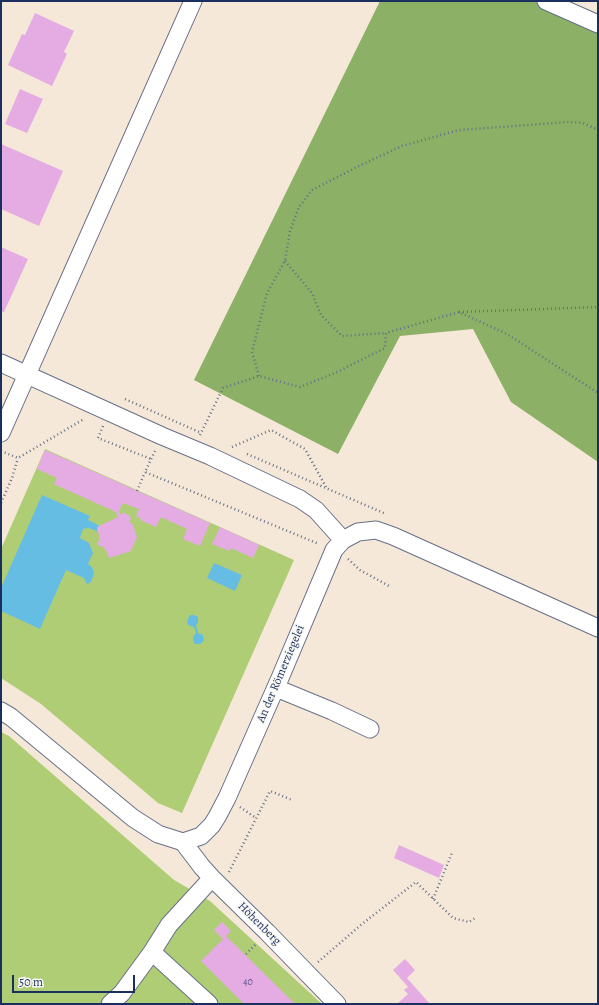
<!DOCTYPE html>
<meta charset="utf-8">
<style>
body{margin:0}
#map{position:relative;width:599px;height:1005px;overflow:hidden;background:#f5e8d8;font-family:Alegreya,serif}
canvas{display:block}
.frame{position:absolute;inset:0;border:2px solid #1b2f5e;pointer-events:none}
.scale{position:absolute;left:12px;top:975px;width:123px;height:18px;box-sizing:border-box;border:2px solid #1b2f5e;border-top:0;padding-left:5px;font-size:12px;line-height:14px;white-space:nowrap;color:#1b2f5e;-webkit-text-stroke:3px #f6f6f2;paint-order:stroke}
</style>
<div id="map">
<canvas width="599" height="1005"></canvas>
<div class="frame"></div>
<div class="scale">50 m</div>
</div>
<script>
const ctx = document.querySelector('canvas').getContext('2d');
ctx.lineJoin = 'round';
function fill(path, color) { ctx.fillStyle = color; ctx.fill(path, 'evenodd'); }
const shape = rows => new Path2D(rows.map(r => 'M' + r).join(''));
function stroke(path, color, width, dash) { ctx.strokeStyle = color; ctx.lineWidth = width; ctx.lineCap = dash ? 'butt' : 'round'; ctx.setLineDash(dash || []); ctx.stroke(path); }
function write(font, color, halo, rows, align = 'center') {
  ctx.font = font + ' Alegreya,serif'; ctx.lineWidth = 3; ctx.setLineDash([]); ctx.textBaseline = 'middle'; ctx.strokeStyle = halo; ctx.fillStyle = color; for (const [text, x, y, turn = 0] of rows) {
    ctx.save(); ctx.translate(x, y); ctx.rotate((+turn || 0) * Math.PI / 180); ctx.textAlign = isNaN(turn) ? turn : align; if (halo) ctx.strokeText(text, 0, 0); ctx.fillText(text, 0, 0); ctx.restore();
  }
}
const green = shape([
 [45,449,294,560,182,813,158,803,41,704,1,678,1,549],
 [1,732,9,736,174,880,210,901,322,1004,1,1004]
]);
const forest = shape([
 [380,1,566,1,598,19,598,462,511,402,473,329,400,336,338,454,194,380]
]);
const water = shape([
 [42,495,90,516,88,520,100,526,97,528,97,531,88,528,83,529,80,538,89,543,93,553,88,564,92,567,94,573,91,582,87,584,84,578,66,570,40,629,1,611,1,588],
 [214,563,242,575,235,591,207,578],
 [190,615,194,615,198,617,198,623,196,625,198,633,203,635,204,641,200,644,195,644,193,641,193,637,196,633,194,627,190,626,187,623,188,619]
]);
const building = shape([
 [35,13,74,31,64,52,67,54,52,86,8,65,22,34,25,35],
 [20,89,43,99,27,133,5,124],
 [1,144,63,171,39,226,1,209],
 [1,247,28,259,4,312,1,311],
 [45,450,210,523,200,546,183,539,187,529,161,517,156,527,140,520,141,518,136,516,139,509,123,503,119,511,120,514,125,513,130,516,131,519,129,522,132,523,137,537,131,551,109,558,106,550,102,546,99,546,97,543,100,540,97,527,118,517,116,512,54,484,57,478,37,469],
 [220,527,259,545,253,558,231,548,229,551,212,544],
 [399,845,444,865,439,878,394,858],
 [222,922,231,931,226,936,295,1004,244,1004,201,961,223,939,214,930],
 [405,959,415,970,407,978,430,1004,397,1004,408,994,404,990,408,987,393,970]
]);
const path = shape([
 [285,261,312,293,321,315,342,336,386,333],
 [459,312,598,307],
 [259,376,252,352,267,293,285,261,290,231,299,207,312,190,359,166,402,146,459,130,569,122,583,123,598,130],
 [125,399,199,432],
 [103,426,98,438,151,459],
 [200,435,223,388,259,376,300,387,335,373,385,348,386,333,459,312,507,334,598,393],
 [232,447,271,430,305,449,326,487],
 [1,451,18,458,84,419],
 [155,451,145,472,319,544],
 [247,454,386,514],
 [137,491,145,472],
 [1,503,12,478,18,458],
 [348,559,360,570,389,586],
 [240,807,256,818],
 [229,872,270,791,292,800],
 [433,899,452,853],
 [246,954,256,944],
 [318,962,362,924,416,882,453,918,469,922,475,918]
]);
const minor = shape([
 [546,1,598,24],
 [1,363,162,436,210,456,300,499,316,510,343,540],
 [1,433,193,1],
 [276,688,332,711,370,729],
 [1,711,11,717,133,818,158,834,183,842,201,836,212,825,217,817,227,798,280,678,334,550,343,540,358,532,376,530,393,536,598,628],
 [183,842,202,867,212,878,267,932,337,1004],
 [110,1004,122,993,152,952],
 [209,1004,152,952,169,925,212,878]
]);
const numberNames = [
 ["40",248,983]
];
const streetNames = [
 ["An der Römerziegelei",281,674,-67],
 ["Höhenberg",259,924,45]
];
fill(green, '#afcd75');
fill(forest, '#8bb066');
fill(water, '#66bde3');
fill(building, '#e5ace4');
stroke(minor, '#677089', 19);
stroke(path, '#677089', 2.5, [1, 3]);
stroke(minor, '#fff', 17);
write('10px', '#4e4e80', null, numberNames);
write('12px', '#1b2f5e', '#f6f6f2', streetNames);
</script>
